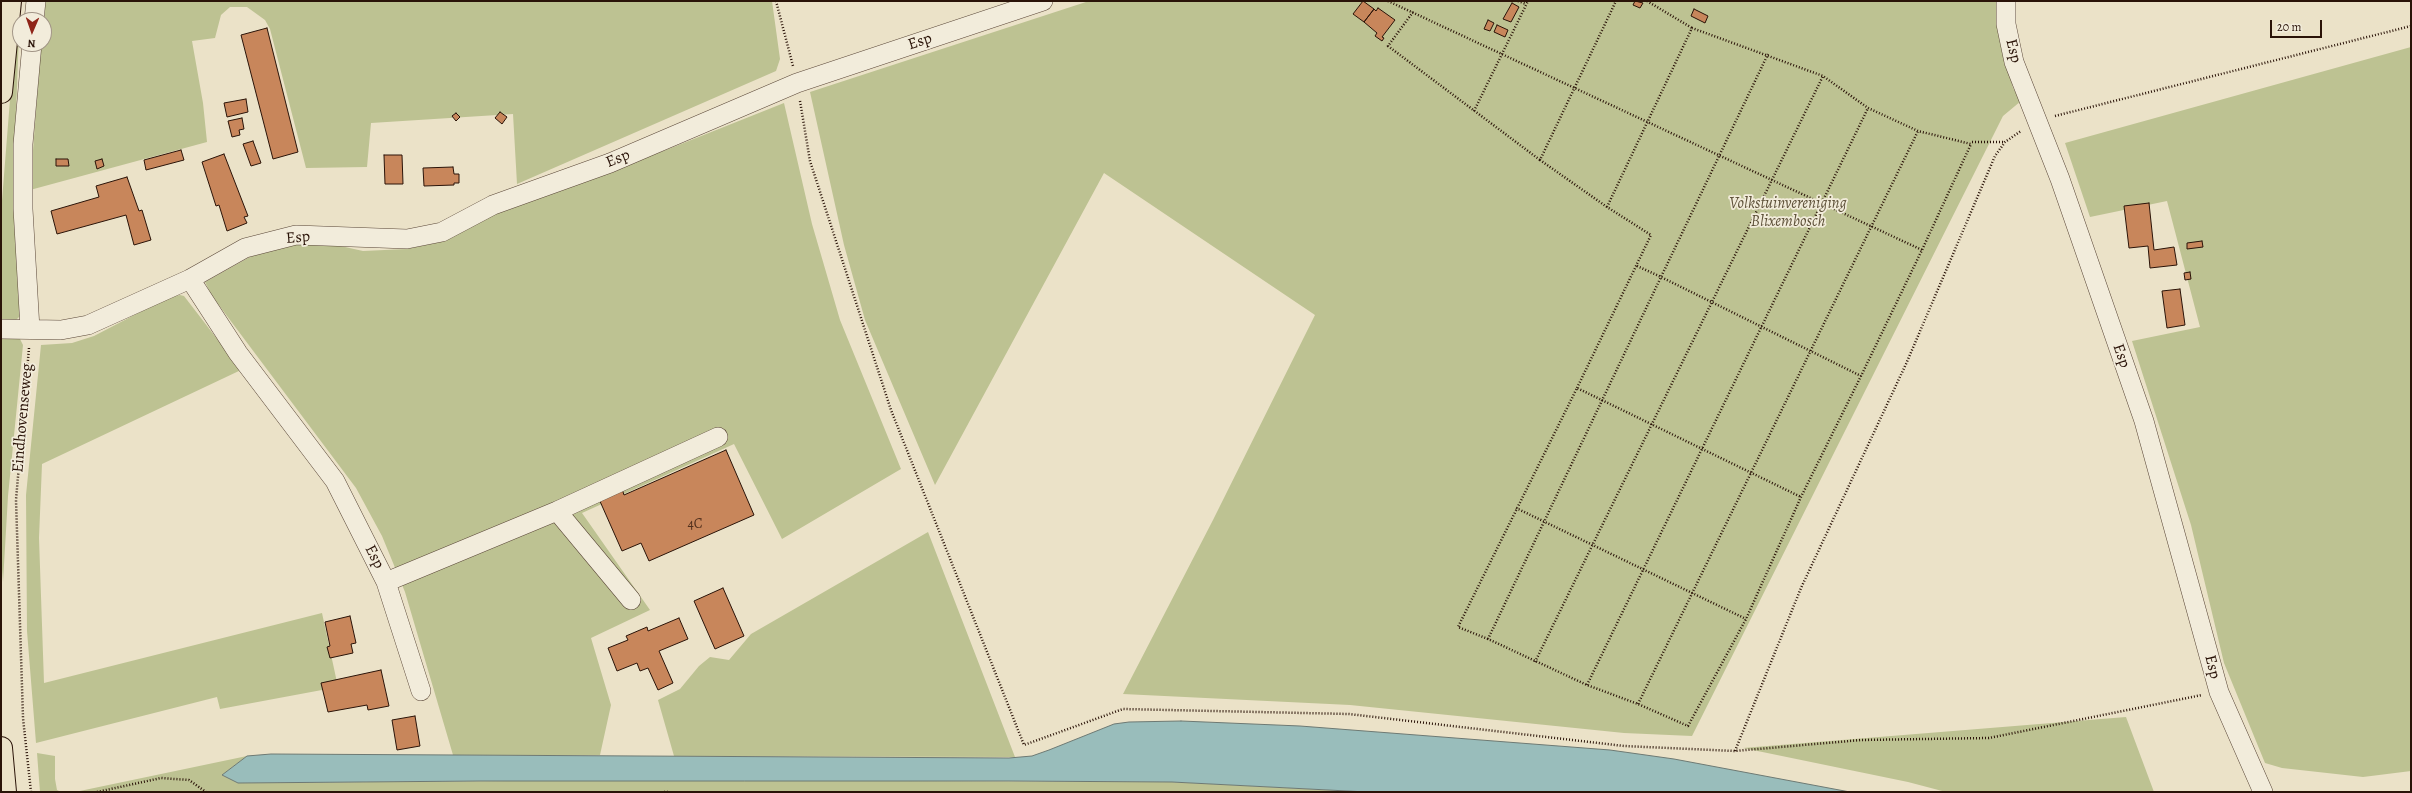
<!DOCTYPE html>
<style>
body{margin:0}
#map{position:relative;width:2412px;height:793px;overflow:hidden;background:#ebe2c8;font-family:Alegreya,serif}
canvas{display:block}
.frame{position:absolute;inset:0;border:2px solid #2a1308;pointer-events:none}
.north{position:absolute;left:12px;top:12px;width:40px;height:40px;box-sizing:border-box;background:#f2ecdb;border:1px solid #a29587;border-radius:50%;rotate:182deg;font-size:11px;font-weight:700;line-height:16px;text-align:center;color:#2a1308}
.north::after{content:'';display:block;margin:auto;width:14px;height:18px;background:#8f2418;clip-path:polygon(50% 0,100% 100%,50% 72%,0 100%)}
.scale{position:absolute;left:2270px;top:20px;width:52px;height:18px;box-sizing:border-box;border:2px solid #2a1308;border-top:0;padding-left:5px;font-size:12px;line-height:14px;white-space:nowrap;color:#2a1308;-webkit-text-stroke:3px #f2ecdb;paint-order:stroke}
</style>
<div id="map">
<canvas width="2412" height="793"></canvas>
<div class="frame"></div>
<div class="north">N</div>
<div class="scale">20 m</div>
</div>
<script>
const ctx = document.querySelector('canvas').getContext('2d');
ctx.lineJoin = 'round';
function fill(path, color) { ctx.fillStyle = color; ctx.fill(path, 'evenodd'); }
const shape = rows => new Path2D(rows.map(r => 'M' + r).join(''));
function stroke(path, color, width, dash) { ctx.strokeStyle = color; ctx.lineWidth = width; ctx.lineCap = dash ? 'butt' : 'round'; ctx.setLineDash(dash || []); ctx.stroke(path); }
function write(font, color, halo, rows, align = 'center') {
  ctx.font = font + ' Alegreya,serif'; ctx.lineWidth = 3.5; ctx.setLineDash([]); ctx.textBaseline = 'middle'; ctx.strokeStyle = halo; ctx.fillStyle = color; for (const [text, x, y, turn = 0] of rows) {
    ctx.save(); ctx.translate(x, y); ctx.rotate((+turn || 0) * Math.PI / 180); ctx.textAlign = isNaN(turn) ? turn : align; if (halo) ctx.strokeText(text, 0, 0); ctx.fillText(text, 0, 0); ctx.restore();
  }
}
const green = shape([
 [45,1,772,1,780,59,776,71,517,184,513,114,371,123,367,167,306,168,270,29,265,20,247,7,230,7,221,15,215,38,192,41,203,103,207,142,30,190,41,44,44,44],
 [1089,1,1997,1,2001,41,2013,88,2021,101,2003,116,1692,736,1624,733,1350,705,1123,694,1213,520,1315,315,1104,173,935,485,865,320,844,245,810,92],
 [20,8,13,190,21,315,15,321,1,321,1,213,11,87],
 [2411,47,2411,771,2363,777,2282,768,2265,763,2224,663,2191,525,2132,341,2200,327,2167,201,2090,217,2065,143],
 [784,103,812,224,840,320,901,469,782,539,734,444,582,513,650,610,591,638,611,705,600,755,453,755,405,592,382,536,356,488,212,296,205,282,257,253,283,244,336,245,363,251,406,249,445,241,507,206,666,150],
 [180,295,184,296,241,370,42,464,39,538,44,683,322,613,338,687,220,709,217,697,36,743,27,631,26,495,41,345,72,343,94,336,169,297],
 [1,334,19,337,23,345,8,496,3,582,1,556],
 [928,532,1015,757,674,756,658,700,680,689,699,666,710,657,729,660,751,634],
 [2126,717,2154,792,1946,792,1908,782,1743,748],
 [37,753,55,756,55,779,57,790,61,792,40,792],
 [247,756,222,775,238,783,643,780,1172,782,1367,792,75,792]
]);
const water = shape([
 [1181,721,1300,726,1610,750,1674,759,1850,792,1367,792,1172,782,1008,781,481,781,238,783,222,775,247,756,271,754,1009,758,1032,756,1049,750,1114,724,1129,722,1181,721]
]);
const building = shape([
 [1363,1,1374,9,1364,22,1353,14,1363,1],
 [1635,1,1643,3,1640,8,1633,5,1635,1],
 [1512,3,1519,7,1511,22,1503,19,1512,3],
 [1378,8,1395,20,1382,37,1384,38,1382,41,1375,36,1377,33,1364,22,1374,9,1376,11,1378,8],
 [1694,9,1708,16,1705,23,1691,16,1694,9],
 [1488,20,1494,23,1490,31,1484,29,1488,20],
 [1497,25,1508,30,1505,37,1494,32,1497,25],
 [267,28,298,152,273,159,241,35,267,28],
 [246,99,248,112,227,117,224,103,246,99],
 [500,112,507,117,502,124,495,118,500,112],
 [456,113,460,117,456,121,452,116,456,113],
 [242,118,244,129,239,130,240,135,232,137,228,121,242,118],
 [253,141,261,163,251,166,243,144,253,141],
 [181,150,184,160,146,170,144,160,181,150],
 [224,154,248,216,244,217,247,223,227,231,219,205,216,206,202,162,224,154],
 [384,155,402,155,403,184,385,184,384,155],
 [56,159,68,159,69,166,56,166,56,159],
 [102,159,104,166,97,169,95,161,102,159],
 [453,167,454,174,459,174,459,183,454,183,454,185,424,186,423,168,453,167],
 [127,177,139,211,142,210,151,240,134,245,126,215,57,234,51,211,99,197,96,186,127,177],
 [2149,203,2154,250,2174,247,2177,265,2150,268,2148,246,2129,248,2124,206,2149,203],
 [2202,241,2203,247,2187,249,2187,243,2202,241],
 [2190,272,2191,279,2185,280,2184,273,2190,272],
 [2180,289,2185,325,2167,328,2162,291,2180,289],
 [726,450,754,515,649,561,641,543,622,551,599,499,622,489,624,495,726,450],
 [723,588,744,636,715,649,694,601,723,588],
 [350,616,356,643,351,644,353,653,330,658,327,647,330,646,325,622,350,616],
 [679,618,688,639,659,651,673,683,658,690,648,668,640,671,637,663,617,671,608,648,628,640,626,636,647,627,648,631,679,618],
 [381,670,389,706,368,710,367,705,328,712,321,683,381,670],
 [415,716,420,746,397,750,392,720,415,716]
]);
const path = shape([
 [776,1,793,66],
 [1388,1,1922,250],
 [1518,1,1526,4],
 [1647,1,1692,28],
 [1413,12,1388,46,1540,160],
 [800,101,810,161,891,410,1024,745,1123,709,1349,714,1624,746,1735,751,1861,740,1989,738,2202,695],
 [1474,111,1528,1],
 [2055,116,2411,26],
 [1972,142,2004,142],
 [1607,207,1540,160,1616,1],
 [1637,266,1661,277,1768,54],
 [29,348,16,500,23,718,31,792],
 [1577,388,1651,235,1607,207,1692,28,1823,76,1868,108,1918,131,1971,144,1922,250,1861,376,1801,497,1746,619,1688,726,1638,704,1587,685,1488,639,1661,277,1861,376],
 [1516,508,1746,619],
 [1488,639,1458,627,1577,388,1801,497],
 [1535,662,1823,76],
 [1587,685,1868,108],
 [1638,704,1918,131],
 [1735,751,1801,588,1906,364,1995,156,2005,142,2021,131],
 [97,792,161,778,189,780,206,792],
 [664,792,669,792]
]);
const minor = shape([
 [2006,1,2006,24,2014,62,2060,179,2144,421,2219,692,2263,792],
 [34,20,36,1],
 [190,279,238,353,335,481,386,582,421,691],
 [1,329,61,330,88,325,190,279,245,248,296,235,407,239,442,232,493,205,610,163,797,83,1043,1],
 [30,329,23,209,23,144,32,44],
 [557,511,631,600],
 [386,582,557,511,718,437]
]);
const major = shape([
 [1,92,10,1],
 [1,748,5,792]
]);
const numberNames = [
 ["4C",695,525]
];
const streetNames = [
 ["Esp",920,42,-18],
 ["Esp",2013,51,76],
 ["Esp",618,159,-22],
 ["Esp",298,238,-5],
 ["Esp",2121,356,71],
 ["Eindhovenseweg",23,418,-85],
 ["Esp",374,557,63],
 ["Esp",2212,667,76]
];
const parkNames = [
 ["Volkstuinvereniging",1788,204],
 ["Blixembosch",1788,222]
];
fill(green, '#bdc292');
fill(water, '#99bdbb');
stroke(water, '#6d7973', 1);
fill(building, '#c8865b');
stroke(building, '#2a1308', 1);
stroke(minor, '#5a4738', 20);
stroke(major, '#2a1308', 24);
stroke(path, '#2a1308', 2.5, [1, 2]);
stroke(minor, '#f2ecdb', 19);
stroke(major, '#ebe2c8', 22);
write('14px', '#52301d', null, numberNames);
write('16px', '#2a1308', '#f2ecdb', streetNames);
write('italic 16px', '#5d5038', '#f2ecdb', parkNames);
</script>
